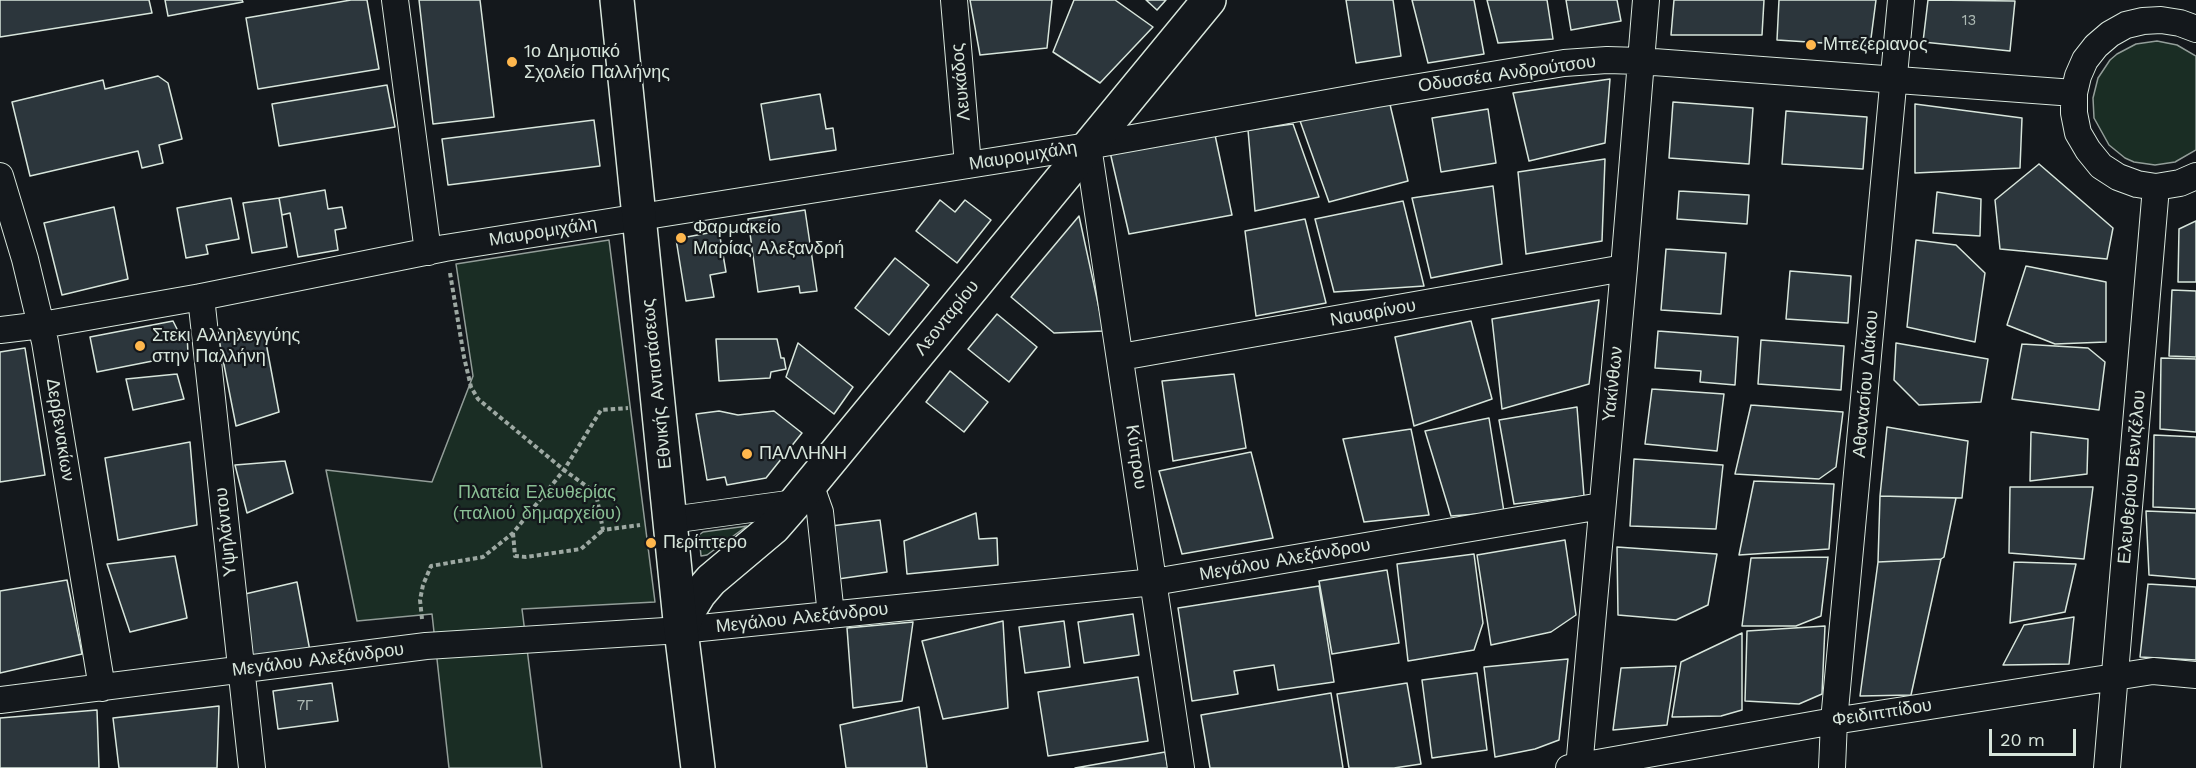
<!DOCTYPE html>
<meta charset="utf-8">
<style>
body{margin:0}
#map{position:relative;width:2196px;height:768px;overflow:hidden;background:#14181c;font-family:"Work Sans",sans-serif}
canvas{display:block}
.scale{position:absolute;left:1989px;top:729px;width:87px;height:27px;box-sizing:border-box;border:3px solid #d8e6dc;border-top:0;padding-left:8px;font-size:18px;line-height:21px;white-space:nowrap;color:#d8e6dc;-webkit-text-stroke:4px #14181c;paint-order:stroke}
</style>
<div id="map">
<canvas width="2196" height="768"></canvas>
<div class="scale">20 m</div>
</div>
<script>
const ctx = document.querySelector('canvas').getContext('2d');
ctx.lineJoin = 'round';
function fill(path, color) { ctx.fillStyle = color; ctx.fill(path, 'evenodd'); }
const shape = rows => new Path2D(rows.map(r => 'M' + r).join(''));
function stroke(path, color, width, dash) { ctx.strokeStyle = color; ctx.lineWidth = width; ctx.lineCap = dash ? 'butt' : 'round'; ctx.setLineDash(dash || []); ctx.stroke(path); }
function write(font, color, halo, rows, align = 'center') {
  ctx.font = font + ' "Work Sans",sans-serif'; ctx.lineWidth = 4.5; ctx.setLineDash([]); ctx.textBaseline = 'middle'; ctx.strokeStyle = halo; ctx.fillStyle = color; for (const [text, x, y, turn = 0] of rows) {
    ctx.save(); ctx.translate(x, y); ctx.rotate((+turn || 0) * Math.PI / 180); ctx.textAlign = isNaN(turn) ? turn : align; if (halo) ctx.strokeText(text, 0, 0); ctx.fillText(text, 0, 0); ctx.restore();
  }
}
const green = shape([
 [2157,41,2177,45,2196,56,2196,150,2175,162,2155,165,2134,162,2125,158,2109,145,2094,118,2093,98,2098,78,2110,60,2117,54,2136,44,2157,41],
 [609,240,655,602,522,609,542,768,449,768,432,614,357,621,326,470,432,482,473,376,456,264,609,240],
 [747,526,707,555,701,556,699,535,703,532,747,526]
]);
const building = shape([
 [0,0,149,0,152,13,0,37,0,0],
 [165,0,242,0,243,2,168,16,165,0],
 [351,0,367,0,379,69,258,89,246,18,351,0],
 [419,0,480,0,494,117,433,124,419,0],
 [970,0,1052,0,1047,48,980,55,970,0],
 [1074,0,1115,0,1153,27,1100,83,1053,52,1074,0],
 [1146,0,1166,0,1157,10,1146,0],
 [1346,0,1393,0,1401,56,1356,63,1346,0],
 [1412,0,1474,0,1484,54,1428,63,1412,0],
 [1487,0,1547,0,1553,39,1498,43,1487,0],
 [1566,0,1617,0,1621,21,1571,30,1566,0],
 [1674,0,1764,0,1762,35,1671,35,1674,0],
 [1779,0,1876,0,1870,46,1777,40,1779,0],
 [1928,0,2015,1,2010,51,1923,42,1928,0],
 [158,76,168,83,182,139,159,145,163,163,142,168,138,151,30,176,12,102,103,80,105,89,158,76],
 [1610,79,1605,143,1529,161,1513,93,1610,79],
 [387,85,395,127,279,146,272,104,387,85],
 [820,94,826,129,833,128,836,150,770,160,761,104,820,94],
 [1388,96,1408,181,1329,202,1299,118,1388,96],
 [1673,102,1753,108,1749,164,1669,158,1673,102],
 [1915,104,2022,118,2020,168,1915,173,1915,104],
 [1488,109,1496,163,1441,172,1432,118,1488,109],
 [1786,111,1867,117,1863,169,1782,164,1786,111],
 [594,120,600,166,448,185,442,139,594,120],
 [1293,124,1319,197,1255,211,1248,130,1293,124],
 [1215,135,1232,215,1129,234,1110,152,1215,135],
 [1605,159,1602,241,1526,254,1518,172,1605,159],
 [2039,164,2113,228,2107,259,2000,249,1995,200,2039,164],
 [1493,186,1502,264,1431,278,1412,198,1493,186],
 [325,190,328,209,342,207,346,228,335,230,338,250,298,257,290,213,282,215,279,198,325,190],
 [1679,191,1749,195,1747,224,1677,219,1679,191],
 [1937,192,1981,199,1980,236,1933,233,1937,192],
 [231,198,239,239,206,245,208,254,186,258,177,208,231,198],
 [279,198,287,247,252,253,243,203,279,198],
 [940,200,955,212,965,200,991,220,957,263,916,231,940,200],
 [1403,201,1424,286,1334,292,1315,219,1403,201],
 [114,207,128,279,62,295,44,223,114,207],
 [805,210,817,291,800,293,799,286,758,292,748,219,805,210],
 [1079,216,1104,331,1054,333,1011,297,1079,216],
 [1305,219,1326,303,1256,316,1245,231,1305,219],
 [2196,221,2196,282,2178,282,2179,229,2196,221],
 [719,231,726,272,710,275,714,297,686,301,676,239,719,231],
 [1916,240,1956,245,1985,273,1975,342,1907,327,1916,240],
 [1666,249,1726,253,1721,314,1661,310,1666,249],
 [895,258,929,285,889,335,855,308,895,258],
 [2026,266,2106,282,2106,342,2055,344,2007,325,2026,266],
 [1790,271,1851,276,1848,323,1786,319,1790,271],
 [2172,290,2196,291,2196,357,2169,356,2172,290],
 [1599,300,1589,384,1502,409,1492,319,1599,300],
 [997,314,1037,347,1009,382,968,349,997,314],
 [173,321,179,333,187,333,188,354,97,372,90,337,173,321],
 [1471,321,1492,399,1414,426,1395,337,1471,321],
 [1658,331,1738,337,1735,385,1700,382,1701,371,1655,368,1658,331],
 [264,332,279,412,236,426,218,334,264,332],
 [716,339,777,339,781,358,784,358,786,369,771,372,770,378,719,381,716,339],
 [1761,340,1844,346,1841,390,1758,384,1761,340],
 [798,343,853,387,834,414,786,377,798,343],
 [1896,343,1988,359,1981,402,1919,405,1894,380,1896,343],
 [2022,344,2088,348,2105,362,2099,410,2012,399,2022,344],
 [25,348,45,475,0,482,0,352,25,348],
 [2161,358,2196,359,2196,432,2160,429,2161,358],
 [950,371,988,402,964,432,926,402,950,371],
 [177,374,184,399,133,410,126,379,177,374],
 [1234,374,1246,448,1173,461,1162,381,1234,374],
 [1652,389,1724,394,1717,451,1645,444,1652,389],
 [1751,405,1843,412,1836,467,1819,479,1735,474,1751,405],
 [1577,407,1584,496,1514,504,1499,420,1577,407],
 [719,411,738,415,774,411,802,433,766,478,727,485,725,477,707,480,696,414,719,411],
 [1489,418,1504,512,1451,516,1425,431,1489,418],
 [1887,427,1968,441,1962,498,1880,496,1887,427],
 [1411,429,1429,515,1364,522,1343,439,1411,429],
 [2031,432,2088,439,2087,474,2030,481,2031,432],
 [2154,435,2196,437,2196,509,2153,507,2154,435],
 [190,442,197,525,118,540,105,458,190,442],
 [1251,452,1273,538,1182,554,1159,471,1251,452],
 [1634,459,1723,465,1716,529,1630,526,1634,459],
 [285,461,293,493,247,513,235,465,285,461],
 [1754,481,1834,484,1829,549,1739,555,1754,481],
 [2010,487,2093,487,2084,559,2009,553,2010,487],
 [1880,496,1956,498,1944,557,1941,559,1878,562,1880,496],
 [2146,511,2196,513,2196,579,2149,575,2146,511],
 [976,513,979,539,997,538,998,565,907,574,904,541,976,513],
 [880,520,887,572,838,579,831,526,880,520],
 [1565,540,1576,615,1551,632,1491,645,1477,555,1565,540],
 [1617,547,1717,554,1708,605,1676,620,1618,615,1617,547],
 [1474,554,1483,623,1474,650,1408,661,1397,564,1474,554],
 [175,556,187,618,130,632,107,564,175,556],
 [1828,557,1821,616,1796,626,1742,626,1751,558,1828,557],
 [1941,559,1911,695,1860,696,1878,562,1941,559],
 [2014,562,2076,564,2065,612,2010,623,2014,562],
 [1387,570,1399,643,1332,654,1319,581,1387,570],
 [67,580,82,654,0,673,0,591,67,580],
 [297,582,310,651,253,659,245,594,297,582],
 [2148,584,2196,587,2196,660,2140,657,2148,584],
 [1319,586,1334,682,1278,690,1274,665,1234,671,1238,694,1192,701,1178,608,1319,586],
 [1133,614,1139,655,1084,663,1078,622,1133,614],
 [2074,617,2069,664,2003,665,2024,625,2074,617],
 [1003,621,1008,708,943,719,922,641,1003,621],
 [1064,621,1070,667,1025,673,1019,627,1064,621],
 [913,622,902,701,853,708,847,628,913,622],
 [1825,626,1822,694,1799,704,1745,701,1747,631,1825,626],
 [1742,633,1742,710,1721,716,1672,717,1681,662,1742,633],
 [1568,659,1559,740,1535,749,1495,757,1484,667,1568,659],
 [1676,666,1667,725,1613,730,1621,668,1676,666],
 [1477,673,1487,750,1432,758,1422,680,1477,673],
 [1138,677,1148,741,1048,756,1038,692,1138,677],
 [332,683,338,721,278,729,273,691,332,683],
 [1407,683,1421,764,1394,768,1349,768,1337,694,1407,683],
 [1331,693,1343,768,1210,768,1201,715,1331,693],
 [219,706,217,768,119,768,113,718,219,706],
 [919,707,927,768,846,768,840,725,919,707],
 [97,710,99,768,0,768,0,718,97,710],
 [1165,752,1168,768,1075,768,1165,752]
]);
const path = shape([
 [450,273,464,357,471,387,478,399,564,470,596,493,603,530,640,525],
 [513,533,515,556,526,557,581,549,603,530],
 [422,619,420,600,423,585,431,566,483,557,513,533,564,470,601,410,628,408]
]);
const minor = shape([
 [395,0,428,252],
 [954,0,968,165],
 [2196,29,2180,23,2161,20,2143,21,2126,25,2110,34,2096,46,2085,60,2078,76,2074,93,2074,113,2078,133,2088,150,2101,166,2118,177,2137,184,2156,187,2180,183,2196,176],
 [1088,146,1181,768],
 [0,176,25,259,45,342,102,688],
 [201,297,252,768],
 [0,330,42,325,201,297,445,248,1088,146,1377,94,1564,63,1607,60,1640,61,2074,93],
 [1121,357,1624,268],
 [810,484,820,512,831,615],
 [671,520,795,503],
 [0,700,426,646,681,630,1154,582,1601,506],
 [1569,768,1834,721,2153,671,2196,675],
 [1579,768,1624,268,1646,0],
 [1832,768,1834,721,1901,0],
 [2107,768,2156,187]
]);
const tertiary = shape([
 [681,630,691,607,699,594,711,580,774,527,795,503,1209,0]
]);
const secondary = shape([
 [617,0,681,630,698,768]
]);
const markers = [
 [1811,45,6,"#ffb74d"],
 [512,62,6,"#ffb74d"],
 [681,238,6,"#ffb74d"],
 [140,346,6,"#ffb74d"],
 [747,454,6,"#ffb74d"],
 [651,543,6,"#ffb74d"]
];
const numberNames = [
 ["13",1969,21],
 ["7Γ",305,706]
];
const poiNames = [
 ["Μπεζεριανος",1823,45],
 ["1ο Δημοτικό",524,52],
 ["Σχολείο Παλλήνης",524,73],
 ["Φαρμακείο",693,228],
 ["Μαρίας Αλεξανδρή",693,249],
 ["Στεκι Αλληλεγγύης",152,336],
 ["στην Παλλήνη",152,357],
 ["ΠΑΛΛΗΝΗ",759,454],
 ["Περίπτερο",663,543]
];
const streetNames = [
 ["Οδυσσέα Ανδρούτσου",1507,74,-8],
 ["Λευκάδος",961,82,-95],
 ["Μαυρομιχάλη",1023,156,-9],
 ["Μαυρομιχάλη",543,232,-9],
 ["Ναυαρίνου",1373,313,-10],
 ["Λεονταρίου",947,318,-51],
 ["Εθνικής Αντιστάσεως",657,384,-96],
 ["Υακίνθων",1613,384,-84],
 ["Αθανασίου Διάκου",1866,384,-85],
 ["Δερβενακίων",60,430,81],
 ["Κύπρου",1136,457,82],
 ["Ελευθερίου Βενιζέλου",2132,477,-85],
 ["Υψηλάντου",226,532,-96],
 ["Μεγάλου Αλεξάνδρου",1285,560,-10],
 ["Μεγάλου Αλεξάνδρου",802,618,-6],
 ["Μεγάλου Αλεξάνδρου",318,660,-7],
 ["Φειδιππίδου",1882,713,-9]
];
const parkNames = [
 ["Πλατεία Ελευθερίας",537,493],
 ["(παλιού δημαρχείου)",537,514]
];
fill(green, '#1a2d24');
stroke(green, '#939e99', 1.5);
fill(building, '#2c363c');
stroke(building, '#d8e6dc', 1.5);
stroke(minor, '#d8e6dc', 28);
stroke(tertiary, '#d8e6dc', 36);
stroke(secondary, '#d8e6dc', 36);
stroke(path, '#9da8a2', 4, [4.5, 3]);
stroke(minor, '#14181c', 26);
stroke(tertiary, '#14181c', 33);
stroke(secondary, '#14181c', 33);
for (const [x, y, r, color] of markers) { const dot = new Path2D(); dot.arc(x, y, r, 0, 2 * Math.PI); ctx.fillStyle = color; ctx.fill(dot); stroke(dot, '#14181c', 2); }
write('15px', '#adbab4', null, numberNames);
write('18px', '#d8e6dc', '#14181c', poiNames, 'left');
write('18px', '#d8e6dc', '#14181c', streetNames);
write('18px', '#8ac095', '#14181c', parkNames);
</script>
